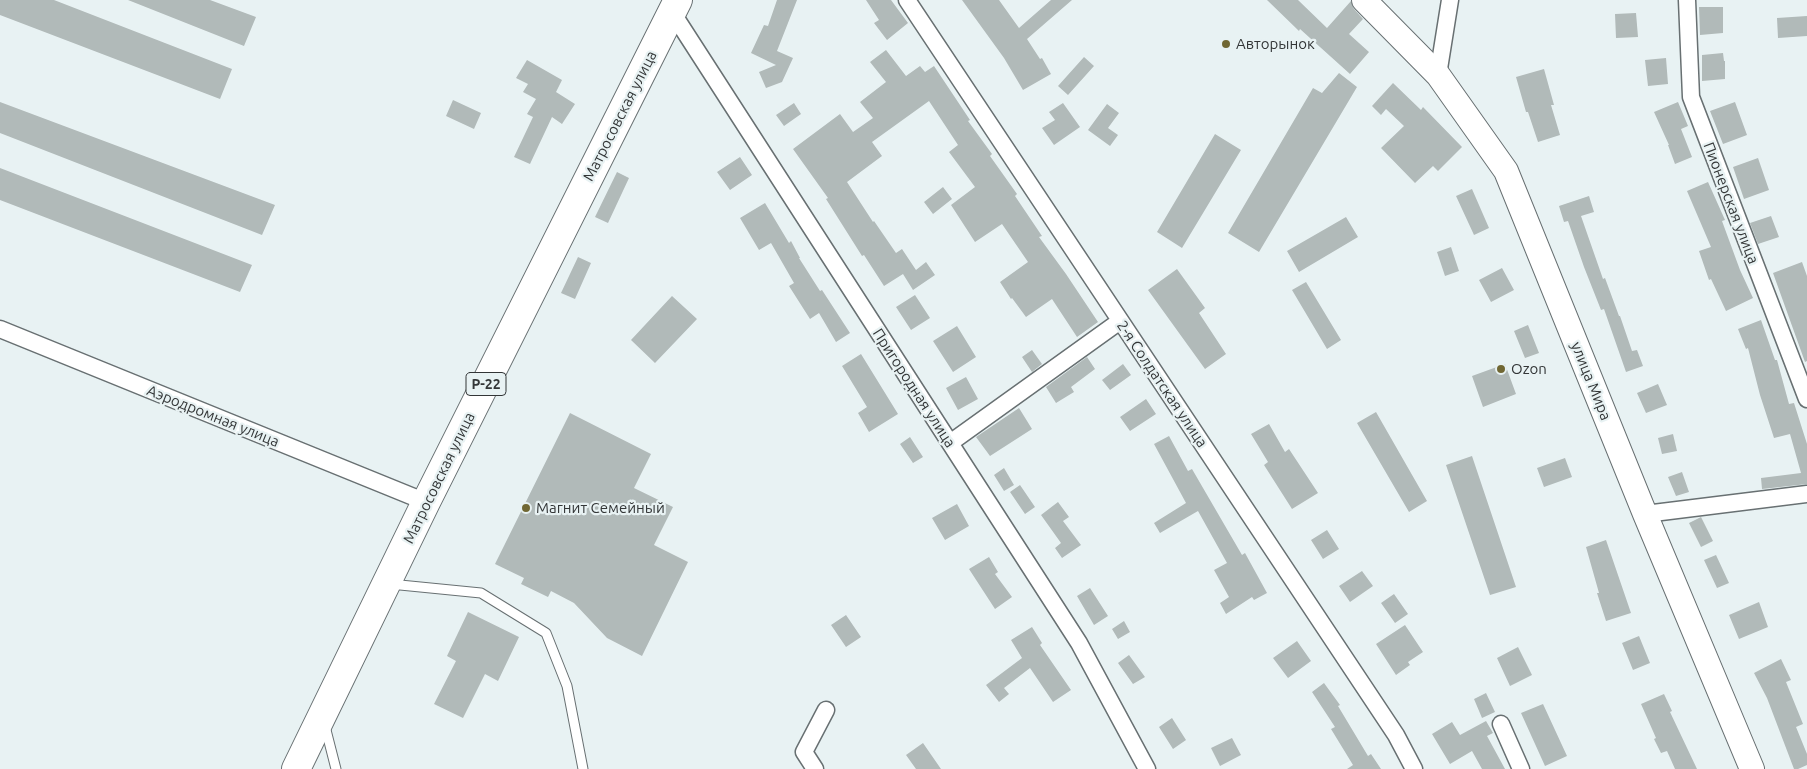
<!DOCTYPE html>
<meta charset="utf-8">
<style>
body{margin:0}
canvas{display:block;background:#e8f2f3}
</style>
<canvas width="1807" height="769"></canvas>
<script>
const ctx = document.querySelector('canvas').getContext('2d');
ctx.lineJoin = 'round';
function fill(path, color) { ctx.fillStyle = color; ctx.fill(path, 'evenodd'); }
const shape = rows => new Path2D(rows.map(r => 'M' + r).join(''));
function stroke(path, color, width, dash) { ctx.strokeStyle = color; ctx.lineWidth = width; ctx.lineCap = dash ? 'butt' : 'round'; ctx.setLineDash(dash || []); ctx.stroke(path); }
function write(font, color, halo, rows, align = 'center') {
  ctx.font = font + ' Ubuntu,sans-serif'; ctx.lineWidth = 4.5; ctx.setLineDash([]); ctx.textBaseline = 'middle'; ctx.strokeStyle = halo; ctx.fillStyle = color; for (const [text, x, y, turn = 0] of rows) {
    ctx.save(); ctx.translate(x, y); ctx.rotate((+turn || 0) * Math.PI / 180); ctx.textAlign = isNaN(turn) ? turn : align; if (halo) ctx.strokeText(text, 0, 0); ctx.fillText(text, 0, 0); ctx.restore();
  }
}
const building = shape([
 [0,0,54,0,232,69,220,99,0,15],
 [128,0,210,0,256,17,244,46],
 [777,0,797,0,777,51,793,58,782,82,766,88,759,72,776,65,751,53,764,25,768,26],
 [866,0,891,0,908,23,887,40,874,23,879,20],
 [962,0,999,0,1019,28,1051,0,1072,0,1027,39,1040,59,1042,58,1051,74,1023,90,1004,58],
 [1267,0,1298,0,1327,28,1351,1,1354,9,1363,19,1349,34,1369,52,1350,74,1300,29,1299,31],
 [1699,7,1723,7,1723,33,1700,35],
 [1636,13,1638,37,1616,38,1615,14],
 [1807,16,1807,36,1778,38,1777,18],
 [886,50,906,76,920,66,925,72,934,66,970,120,968,121,992,154,990,156,1017,194,1015,196,1042,236,1039,237,1066,274,1098,322,1077,337,1052,299,1026,317,1012,298,1011,299,1000,282,1028,262,1002,224,975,242,951,205,975,187,949,152,958,145,929,101,872,142,882,156,847,182,873,222,874,221,896,253,902,249,916,270,926,262,935,275,913,290,903,274,884,286,864,255,862,256,826,199,828,198,793,149,840,114,853,132,873,118,860,102,886,82,870,62],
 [1723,53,1724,61,1725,61,1725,79,1702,81,1702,55],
 [1084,57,1094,66,1068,95,1058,86],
 [1666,58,1668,84,1648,86,1645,60],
 [527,60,562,80,556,92,575,104,562,124,552,117,530,164,514,157,533,117,527,114,536,99,523,92,528,84,516,78],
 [1544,69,1554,105,1551,105,1560,135,1538,142,1528,112,1526,112,1516,77],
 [1339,73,1357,87,1259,252,1228,233,1313,88,1322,93],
 [1393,83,1421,110,1423,107,1462,147,1438,171,1433,166,1415,183,1381,148,1404,126,1386,109,1381,115,1372,106],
 [453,100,481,113,474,129,446,116],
 [0,102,275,205,262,235,0,133],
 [1678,102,1688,126,1681,129,1692,157,1675,164,1668,145,1669,145,1654,112],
 [1735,102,1747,135,1723,144,1710,111],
 [794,103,801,114,784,126,776,115],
 [1063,103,1080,127,1054,145,1042,128,1055,120,1049,112],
 [1107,104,1119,113,1108,128,1118,135,1110,146,1088,130],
 [1215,134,1241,150,1182,248,1157,232],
 [740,157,752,175,730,190,717,172],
 [1758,158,1769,190,1744,199,1733,167],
 [0,168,252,265,240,292,0,200],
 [617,172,629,178,608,223,595,217],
 [1708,182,1725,220,1722,221,1740,270,1753,298,1726,311,1711,279,1709,280,1699,251,1711,247,1687,191],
 [943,187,952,199,933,214,924,202],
 [1472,189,1489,228,1474,235,1456,196],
 [1589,196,1594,212,1581,216,1603,279,1605,278,1619,316,1620,316,1632,351,1637,350,1643,366,1626,372,1604,309,1601,310,1584,267,1568,221,1564,222,1559,206],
 [765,203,789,243,791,241,800,258,799,258,820,291,822,290,850,333,836,342,819,313,810,319,789,286,794,283,771,243,759,250,740,218],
 [1771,216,1779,237,1758,244,1750,223],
 [1346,217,1358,237,1299,272,1287,251],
 [1451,247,1459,271,1445,276,1437,252],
 [578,257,591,263,575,299,561,293],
 [1802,262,1807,276,1807,361,1805,362,1773,273],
 [1502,268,1514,290,1491,302,1479,280],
 [1177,269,1205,308,1199,313,1226,354,1205,369,1148,290],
 [1306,282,1341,340,1327,349,1292,290],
 [915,295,930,318,911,330,896,307],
 [672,296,697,319,655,363,631,340],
 [1761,320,1775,360,1777,360,1789,404,1794,403,1807,444,1807,484,1762,489,1761,478,1801,473,1790,434,1774,438,1760,395,1748,348,1746,349,1738,329],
 [1528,325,1539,353,1525,358,1514,331],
 [957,326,976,357,953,372,933,341],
 [1032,350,1042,364,1032,372,1022,357],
 [861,354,898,414,869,432,858,413,867,407,842,366],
 [1087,357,1095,369,1071,387,1074,392,1056,403,1046,387],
 [1123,364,1131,375,1110,390,1102,380],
 [1505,364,1516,394,1483,407,1472,376],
 [966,377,978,399,958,410,946,388],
 [1658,384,1667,405,1646,413,1637,393],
 [1146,399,1156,414,1130,431,1120,417],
 [1019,408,1032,429,990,456,976,437],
 [1376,412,1427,501,1409,512,1357,423],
 [570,413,651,454,634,488,673,507,654,545,688,562,642,656,607,638,574,603,551,591,548,597,521,584,524,578,495,564],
 [1269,424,1285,452,1289,449,1318,493,1292,509,1264,465,1268,462,1251,434],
 [1673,434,1677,451,1662,454,1658,438],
 [1169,436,1188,471,1192,469,1242,555,1245,553,1267,593,1254,600,1252,597,1226,614,1220,603,1229,597,1214,570,1227,563,1198,511,1160,533,1154,523,1186,503,1154,444],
 [910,437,923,457,913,463,900,444],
 [1472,456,1516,587,1490,595,1446,465],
 [1565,458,1572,477,1544,487,1537,468],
 [1004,468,1014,485,1004,491,994,475],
 [1682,472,1689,492,1676,496,1668,477],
 [1020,485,1035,507,1025,514,1010,492],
 [1058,502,1069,517,1063,521,1081,545,1062,558,1055,548,1061,543,1041,515],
 [957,504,969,526,945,540,932,518],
 [1701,517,1713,541,1701,547,1689,523],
 [1327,530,1339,549,1323,559,1311,540],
 [1606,540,1631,613,1606,621,1597,593,1599,593,1586,547],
 [1716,555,1729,583,1717,588,1704,560],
 [989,557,998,572,995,574,1012,597,995,609,969,569],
 [1362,571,1373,586,1350,602,1339,586],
 [1090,588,1108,616,1094,625,1077,596],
 [1394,594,1408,614,1395,623,1381,603],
 [1759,602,1768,627,1739,639,1729,615],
 [468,612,519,637,498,681,485,674,463,718,434,704,456,661,447,656],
 [846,615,861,637,846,647,831,625],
 [1124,621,1130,632,1118,639,1112,629],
 [1405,625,1423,652,1408,662,1410,665,1396,675,1376,644],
 [1032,627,1042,643,1040,645,1071,690,1053,702,1030,668,1004,688,1009,694,999,702,986,685,1022,658,1011,640],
 [1639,636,1650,663,1633,670,1622,643],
 [1297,641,1311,661,1288,678,1273,658],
 [1518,647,1532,675,1510,686,1497,658],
 [1129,655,1145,677,1133,684,1118,663],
 [1781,659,1791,680,1786,682,1803,724,1796,727,1807,754,1807,765,1798,769,1794,769,1767,698,1754,673],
 [1324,683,1340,705,1338,706,1368,756,1371,754,1381,769,1347,769,1353,765,1331,729,1335,727,1312,692],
 [1486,693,1495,712,1482,718,1474,699],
 [1664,694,1672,711,1670,712,1697,769,1675,769,1667,751,1661,753,1654,739,1656,738,1641,704],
 [1543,704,1567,756,1545,766,1521,713],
 [1172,718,1186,740,1173,749,1159,727],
 [1486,721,1493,733,1487,736,1505,769,1482,769,1472,751,1450,764,1432,734,1452,722,1460,735],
 [1232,738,1241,755,1220,766,1211,748],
 [923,743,941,769,916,769,906,755]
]);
const lane = shape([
 [390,584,481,593,546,633,567,686,583,769],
 [325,726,336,769]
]);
const street = shape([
 [907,0,1396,735,1414,769],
 [1687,0,1691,97,1807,399],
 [672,12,1079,643,1147,769],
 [1438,75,1450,0],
 [0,329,426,502],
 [950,443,1120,321],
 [1645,514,1807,494],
 [1501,724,1521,769],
 [815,769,804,752,826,710]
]);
const secondary = shape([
 [1364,0,1438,75,1506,171,1645,514,1752,769]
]);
const highway = shape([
 [296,769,426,502,678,0]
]);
const markers = [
 [1226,44,5,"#706733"],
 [1501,369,5,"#706733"],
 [526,508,5,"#706733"]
];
const shields = [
 [486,384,40]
];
const shieldNames = [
 ["Р-22",486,384]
];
const poiNames = [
 ["Авторынок",1236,44],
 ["Ozon",1511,369],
 ["Магнит Семейный",536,508]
];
const streetNames = [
 ["Матросовская улица",620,116,-63],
 ["Пионерская улица",1731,203,69],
 ["улица Мира",1591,381,68],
 ["2-я Солдатская улица",1162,384,56],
 ["Пригородная улица",914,388,57],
 ["Аэродромная улица",213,416,22],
 ["Матросовская улица",439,478,-64]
];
fill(building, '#b1bab9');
stroke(lane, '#687072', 11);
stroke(street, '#687072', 19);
stroke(secondary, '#687072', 26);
stroke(highway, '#687072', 30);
stroke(lane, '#fff', 9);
stroke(street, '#fff', 16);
stroke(secondary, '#fff', 24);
stroke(highway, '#fff', 28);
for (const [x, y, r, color] of markers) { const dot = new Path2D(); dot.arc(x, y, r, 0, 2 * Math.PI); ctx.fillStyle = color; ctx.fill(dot); stroke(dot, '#e8f2f3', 2); }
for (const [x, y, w] of shields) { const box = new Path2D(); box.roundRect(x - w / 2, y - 11.5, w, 23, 4); ctx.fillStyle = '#e8f2f3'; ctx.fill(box); stroke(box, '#333637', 1); }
write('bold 14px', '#333637', null, shieldNames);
write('15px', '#333637', '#e8f2f3', poiNames, 'left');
write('15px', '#333637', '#e8f2f3', streetNames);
</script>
